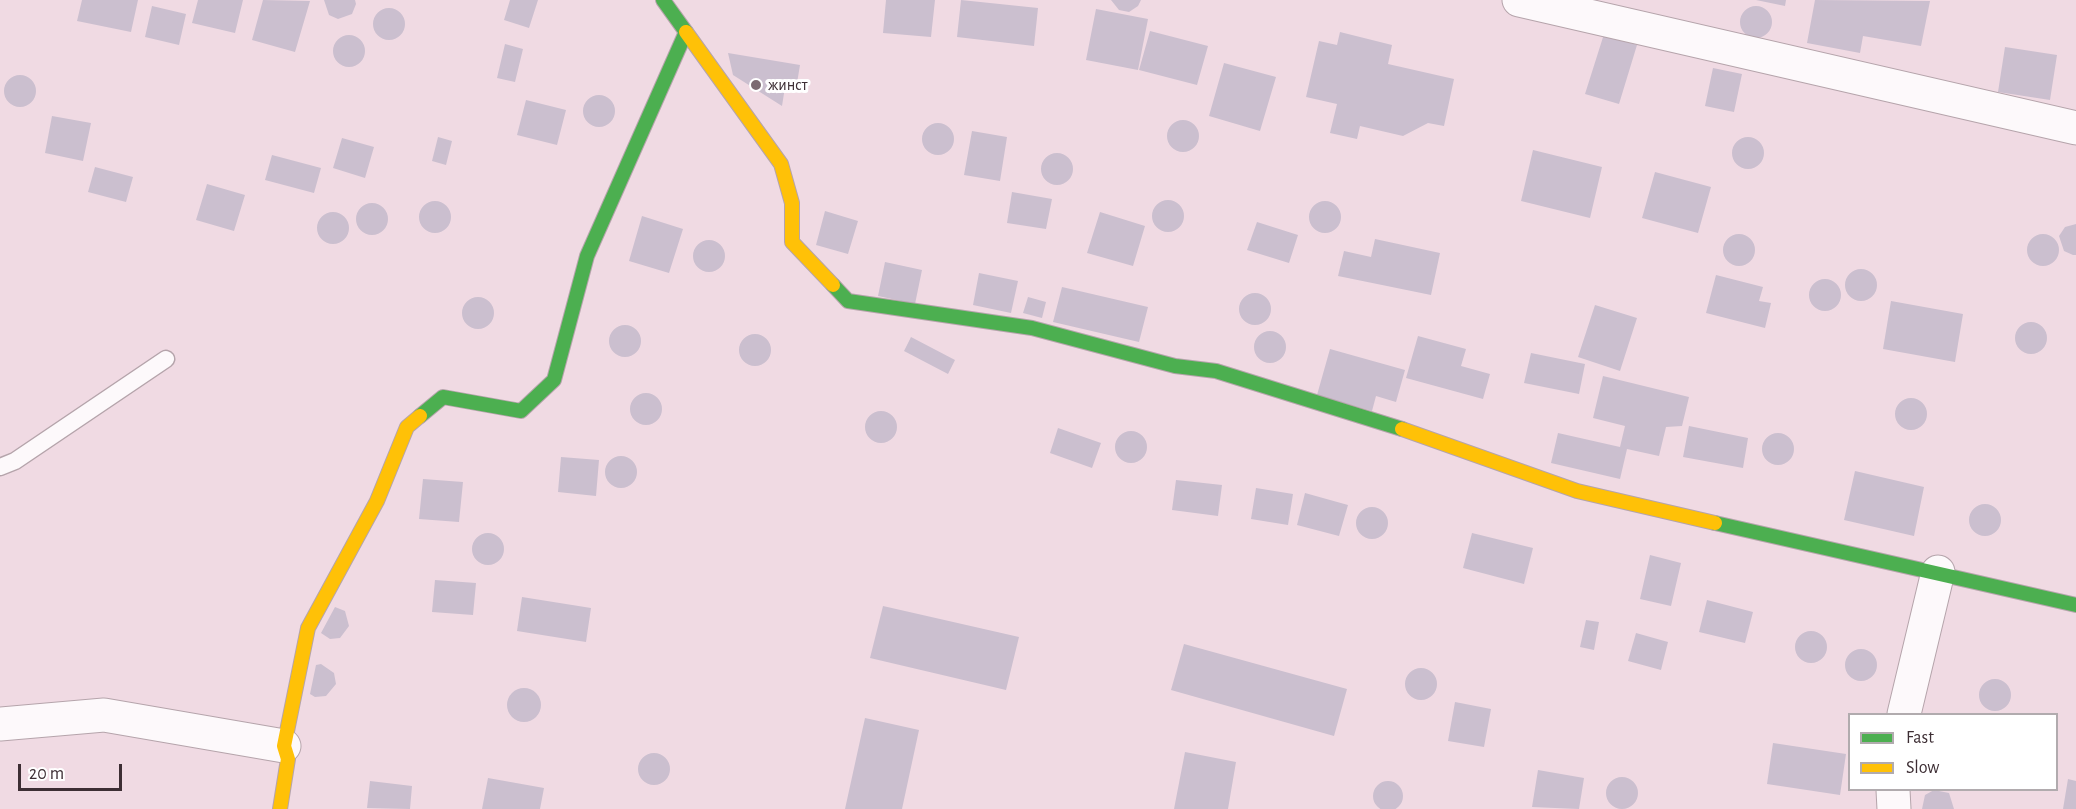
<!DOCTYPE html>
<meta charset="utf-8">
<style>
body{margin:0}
#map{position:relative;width:2076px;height:809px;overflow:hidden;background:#f0dae3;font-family:"Alegreya Sans",sans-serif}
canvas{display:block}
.legend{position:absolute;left:1848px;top:713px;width:210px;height:78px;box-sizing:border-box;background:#fff;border:2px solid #b1abae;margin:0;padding:8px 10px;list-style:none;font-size:18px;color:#3d2e34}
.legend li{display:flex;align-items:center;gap:12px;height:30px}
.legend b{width:30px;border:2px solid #b1abae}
.scale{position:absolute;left:18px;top:764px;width:104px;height:27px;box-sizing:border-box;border:3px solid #3d2e34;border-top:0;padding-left:8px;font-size:18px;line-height:21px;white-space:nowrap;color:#3d2e34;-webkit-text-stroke:4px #fff;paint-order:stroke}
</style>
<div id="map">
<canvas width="2076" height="809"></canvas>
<ul class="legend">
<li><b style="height:8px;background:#4caf50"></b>Fast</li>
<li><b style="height:8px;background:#ffc107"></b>Slow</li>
</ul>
<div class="scale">20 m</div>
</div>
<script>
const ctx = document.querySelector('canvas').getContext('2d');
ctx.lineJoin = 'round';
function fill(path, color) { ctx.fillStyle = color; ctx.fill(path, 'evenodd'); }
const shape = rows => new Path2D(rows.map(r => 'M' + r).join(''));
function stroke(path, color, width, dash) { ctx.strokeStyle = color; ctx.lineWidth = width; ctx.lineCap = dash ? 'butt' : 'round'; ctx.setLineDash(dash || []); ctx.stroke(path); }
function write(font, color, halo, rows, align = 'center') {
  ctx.font = font + ' "Alegreya Sans",sans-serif'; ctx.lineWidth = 6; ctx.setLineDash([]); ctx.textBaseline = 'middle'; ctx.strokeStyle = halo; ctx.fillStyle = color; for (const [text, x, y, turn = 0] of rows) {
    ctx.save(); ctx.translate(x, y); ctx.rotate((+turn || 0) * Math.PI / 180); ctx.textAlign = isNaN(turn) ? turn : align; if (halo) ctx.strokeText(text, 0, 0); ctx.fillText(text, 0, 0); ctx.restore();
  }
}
const building = shape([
 [82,0,138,0,131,32,77,21],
 [198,0,243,0,235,33,192,23],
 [263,0,310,1,295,52,252,40],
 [324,0,355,0,356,4,352,14,338,19,329,15],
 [510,0,538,0,529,28,504,20],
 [886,0,935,0,931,37,883,33],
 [961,0,1038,8,1034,46,957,37],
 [1111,0,1141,0,1138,6,1129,12,1119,10],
 [1756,0,1786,0,1785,6],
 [1815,0,1930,1,1921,46,1863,36,1860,53,1807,43],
 '1740 22a16 16 0 1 1 32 0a16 16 0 1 1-32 0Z',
 [152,6,186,14,179,45,145,37],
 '373 24a16 16 0 1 1 32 0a16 16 0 1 1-32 0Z',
 [1096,9,1148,19,1138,70,1086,60],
 [1150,31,1208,46,1197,85,1139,70],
 [1340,32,1392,45,1388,64,1454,79,1444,126,1428,123,1403,136,1360,126,1357,139,1330,133,1337,104,1306,97,1319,41,1337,45],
 [1604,34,1637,45,1619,104,1585,94],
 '333 51a16 16 0 1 1 32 0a16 16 0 1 1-32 0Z',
 [505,44,523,49,515,82,497,78],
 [2005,47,2057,55,2050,100,1998,92],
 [728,53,800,65,797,83,786,81,782,106,733,75],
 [1224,63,1276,77,1260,131,1209,116],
 [1713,68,1742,74,1734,112,1705,106],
 '4 91a16 16 0 1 1 32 0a16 16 0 1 1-32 0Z',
 '583 111a16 16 0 1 1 32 0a16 16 0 1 1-32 0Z',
 [526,100,566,110,557,145,517,135],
 [52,116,91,123,83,161,45,153],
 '1167 136a16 16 0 1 1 32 0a16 16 0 1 1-32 0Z',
 '922 139a16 16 0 1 1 32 0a16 16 0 1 1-32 0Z',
 [972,131,1007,137,1000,181,964,175],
 [438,137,452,141,446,165,432,161],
 '1732 153a16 16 0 1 1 32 0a16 16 0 1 1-32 0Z',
 [342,138,374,147,365,178,333,168],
 [1533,150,1602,167,1590,218,1521,201],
 '1041 169a16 16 0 1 1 32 0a16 16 0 1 1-32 0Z',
 [272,155,321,168,314,193,265,180],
 [95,167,133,177,126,202,88,192],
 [1655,172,1711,187,1698,233,1642,218],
 [207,184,245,195,234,231,196,220],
 [1012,192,1052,199,1046,229,1007,223],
 '1152 216a16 16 0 1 1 32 0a16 16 0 1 1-32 0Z',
 '419 217a16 16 0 1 1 32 0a16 16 0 1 1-32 0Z',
 '1309 217a16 16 0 1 1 32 0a16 16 0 1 1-32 0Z',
 '356 219a16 16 0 1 1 32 0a16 16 0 1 1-32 0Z',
 [825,211,858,221,848,254,816,245],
 [1100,212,1145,226,1133,266,1087,253],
 '317 228a16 16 0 1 1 32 0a16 16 0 1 1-32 0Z',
 [642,216,683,229,669,273,629,261],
 [1257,222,1298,235,1289,263,1247,250],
 [2076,224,2076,255,2073,255,2064,251,2059,236,2065,227],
 '1723 250a16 16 0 1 1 32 0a16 16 0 1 1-32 0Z',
 '2027 250a16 16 0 1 1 32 0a16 16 0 1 1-32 0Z',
 [1375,239,1440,253,1431,295,1338,276,1344,251,1371,257],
 '693 256a16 16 0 1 1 32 0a16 16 0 1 1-32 0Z',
 [885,262,922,270,915,304,878,296],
 '1845 285a16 16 0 1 1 32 0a16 16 0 1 1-32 0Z',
 [979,273,1018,281,1011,313,973,305],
 [1716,275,1763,287,1759,301,1771,303,1765,328,1706,313],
 '1809 295a16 16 0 1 1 32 0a16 16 0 1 1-32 0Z',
 [1062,287,1148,307,1139,342,1053,322],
 '1239 309a16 16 0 1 1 32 0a16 16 0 1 1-32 0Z',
 '462 313a16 16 0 1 1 32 0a16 16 0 1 1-32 0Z',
 [1028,297,1046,302,1042,318,1023,313],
 [1891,301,1963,314,1955,362,1883,349],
 [1595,305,1637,318,1620,371,1578,357],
 '2015 338a16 16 0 1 1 32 0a16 16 0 1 1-32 0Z',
 '609 341a16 16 0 1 1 32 0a16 16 0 1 1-32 0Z',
 '1254 347a16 16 0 1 1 32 0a16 16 0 1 1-32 0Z',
 '739 350a16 16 0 1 1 32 0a16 16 0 1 1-32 0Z',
 [1418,336,1466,349,1461,366,1490,374,1483,399,1406,378],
 [911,337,955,360,948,374,904,351],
 [1330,349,1405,370,1396,402,1376,396,1372,411,1317,395],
 [1531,353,1585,364,1579,394,1524,383],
 [1603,376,1689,397,1682,426,1666,427,1659,456,1627,449,1620,479,1551,463,1558,433,1620,447,1625,426,1593,418],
 '630 409a16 16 0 1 1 32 0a16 16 0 1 1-32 0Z',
 '1895 414a16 16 0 1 1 32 0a16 16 0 1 1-32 0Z',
 '865 427a16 16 0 1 1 32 0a16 16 0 1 1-32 0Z',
 [1689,426,1748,438,1743,468,1683,457],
 [1058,428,1101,443,1092,468,1050,453],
 '1115 447a16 16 0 1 1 32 0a16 16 0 1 1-32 0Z',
 '1762 449a16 16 0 1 1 32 0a16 16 0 1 1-32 0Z',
 '605 472a16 16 0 1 1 32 0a16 16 0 1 1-32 0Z',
 [561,457,599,460,596,496,558,492],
 [1855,471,1924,487,1914,536,1844,520],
 [423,479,463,482,459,522,419,519],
 [1176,480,1222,485,1218,516,1172,510],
 [1256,488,1293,494,1288,525,1251,519],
 [1305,493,1348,505,1339,536,1297,525],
 '1969 520a16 16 0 1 1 32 0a16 16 0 1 1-32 0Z',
 '1356 523a16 16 0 1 1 32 0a16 16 0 1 1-32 0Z',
 '472 549a16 16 0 1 1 32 0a16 16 0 1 1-32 0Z',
 [1472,533,1533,548,1524,584,1463,568],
 [1650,555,1681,563,1671,606,1640,599],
 [435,580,476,583,473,615,432,612],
 [522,597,591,608,586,642,517,631],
 [1707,600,1753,612,1745,643,1699,632],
 [883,606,1019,637,1006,690,870,658],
 [335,607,345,611,349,626,340,638,330,639,321,633],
 [1586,620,1599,622,1594,650,1580,647],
 '1795 647a16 16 0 1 1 32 0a16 16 0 1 1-32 0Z',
 [1636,633,1668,642,1661,670,1628,661],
 [1184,644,1347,689,1334,736,1171,690],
 '1845 665a16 16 0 1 1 32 0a16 16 0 1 1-32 0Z',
 [321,664,334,673,336,684,326,696,315,697,310,694,316,665],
 '1405 684a16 16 0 1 1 32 0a16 16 0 1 1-32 0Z',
 '1979 695a16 16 0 1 1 32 0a16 16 0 1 1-32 0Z',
 '507 705a17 17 0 1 1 34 0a17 17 0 1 1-34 0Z',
 [1455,702,1491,709,1484,747,1448,741],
 [865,718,919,730,902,809,845,809],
 [1773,743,1846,754,1840,795,1767,784],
 [1185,752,1236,762,1228,809,1174,809],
 '638 769a16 16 0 1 1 32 0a16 16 0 1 1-32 0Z',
 [1538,770,1584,778,1579,809,1532,807],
 '1606 793a16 16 0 1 1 32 0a16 16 0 1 1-32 0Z',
 [488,778,544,788,540,809,482,809],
 [2068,779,2076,781,2076,809,2063,809],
 '1373 796a15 15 0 1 1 30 0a15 15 0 1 1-30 0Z',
 [370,781,412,786,410,809,367,808],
 [1934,790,1949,793,1954,809,1922,809,1925,795]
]);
const lane = shape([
 [0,467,15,461,166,359]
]);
const street = shape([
 [1519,0,2076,128],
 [1904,714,1938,572],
 [0,724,104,715,284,746],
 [1893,790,1894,809]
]);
const fast = shape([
 [833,285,848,301,1032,328,1175,366,1216,371,1402,429],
 [420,416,443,397,521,411,554,380,587,256,686,32,663,0],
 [1715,523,2076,605]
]);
const slow = shape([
 [686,32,781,164,792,203,792,242,833,285],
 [1402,429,1577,491,1715,523],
 [280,809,288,759,284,746,308,628,377,501,407,427,420,416]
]);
const markers = [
 [756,85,6,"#7c6a71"]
];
const poiNames = [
 ["жинст",768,85]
];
fill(building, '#cbbfcf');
stroke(lane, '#b5a4ab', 19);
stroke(street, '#b5a4ab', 35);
stroke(fast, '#b5a4ab', 16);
stroke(slow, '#b5a4ab', 16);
stroke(lane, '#fdf9fb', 16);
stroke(street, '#fdf9fb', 33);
stroke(fast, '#4caf50', 14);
stroke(slow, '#ffc107', 14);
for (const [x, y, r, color] of markers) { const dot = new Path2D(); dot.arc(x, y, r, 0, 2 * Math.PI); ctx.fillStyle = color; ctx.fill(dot); stroke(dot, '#fff', 2); }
write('16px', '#3d2e34', '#fff', poiNames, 'left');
</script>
